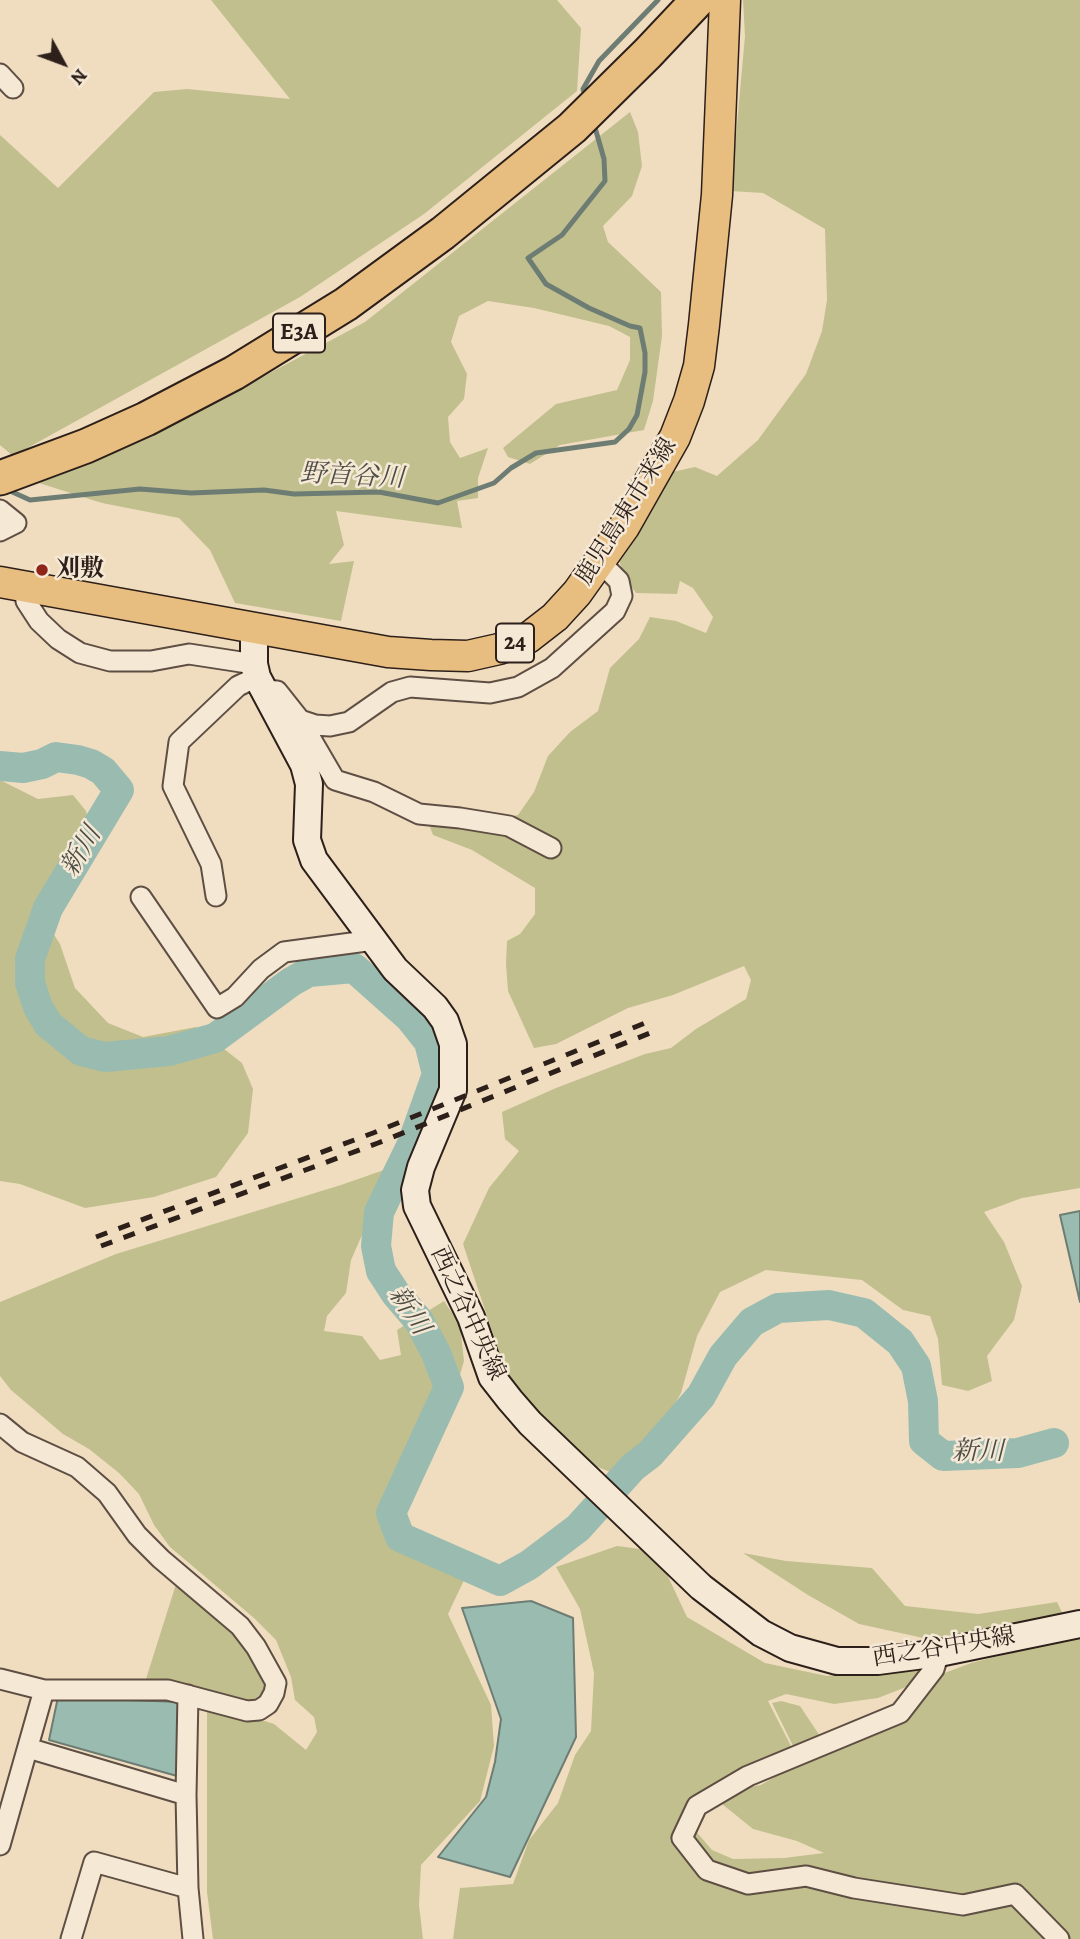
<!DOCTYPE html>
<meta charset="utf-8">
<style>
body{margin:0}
#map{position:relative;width:1080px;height:1939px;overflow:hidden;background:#f0ddc0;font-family:Alegreya,serif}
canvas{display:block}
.north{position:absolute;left:28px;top:28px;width:70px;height:70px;-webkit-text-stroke:5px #f5e9d6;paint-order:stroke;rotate:131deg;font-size:19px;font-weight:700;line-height:28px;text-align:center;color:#2d1f19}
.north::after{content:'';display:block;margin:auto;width:24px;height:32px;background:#2d1f19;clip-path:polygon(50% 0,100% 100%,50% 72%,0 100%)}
</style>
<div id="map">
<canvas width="1080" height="1939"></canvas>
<div class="north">N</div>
</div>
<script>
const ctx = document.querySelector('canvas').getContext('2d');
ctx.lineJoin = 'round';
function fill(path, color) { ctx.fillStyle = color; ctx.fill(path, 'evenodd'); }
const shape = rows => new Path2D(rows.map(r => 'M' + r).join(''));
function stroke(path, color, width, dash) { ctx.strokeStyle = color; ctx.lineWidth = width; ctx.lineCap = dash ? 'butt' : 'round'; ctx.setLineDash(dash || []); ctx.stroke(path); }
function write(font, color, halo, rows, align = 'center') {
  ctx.font = font + ' Alegreya,"Noto Serif JP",serif'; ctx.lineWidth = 5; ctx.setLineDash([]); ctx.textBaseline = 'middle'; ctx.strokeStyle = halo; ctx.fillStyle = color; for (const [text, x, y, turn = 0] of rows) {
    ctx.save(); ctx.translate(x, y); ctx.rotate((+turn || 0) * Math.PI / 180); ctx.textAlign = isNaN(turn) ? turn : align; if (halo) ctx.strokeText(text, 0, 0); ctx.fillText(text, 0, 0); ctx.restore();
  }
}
const green = shape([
 [211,0,557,0,581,28,577,91,424,214,300,297,13,456,0,445,0,135,58,188,154,92,187,89,290,99],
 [743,0,1080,0,1080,1188,1022,1198,984,1212,1004,1242,1022,1286,1014,1320,987,1356,992,1381,968,1391,942,1385,938,1339,930,1316,903,1310,862,1280,766,1270,720,1292,697,1336,681,1393,660,1431,632,1459,613,1473,595,1466,535,1413,507,1376,463,1244,489,1188,519,1151,505,1139,502,1112,556,1088,645,1054,671,1048,696,1029,746,999,751,980,744,966,673,995,628,1008,556,1044,534,1048,508,991,506,964,507,941,520,934,535,914,535,888,472,850,433,835,427,819,481,824,518,815,534,792,548,756,570,732,598,711,610,668,639,639,650,617,676,621,706,633,713,617,693,588,680,581,677,594,636,593,625,578,617,554,655,501,672,472,695,467,717,476,758,440,806,374,822,331,827,300,825,229,763,193,731,191,745,36],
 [630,112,638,132,642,166,632,196,603,226,608,242,661,292,662,336,653,401,644,430,560,445,530,464,508,457,503,448,556,404,617,390,630,360,630,337,609,326,534,308,488,301,459,316,451,342,467,374,464,399,448,417,450,442,460,458,488,448,478,478,478,498,457,501,462,528,336,511,344,545,329,564,354,561,341,621,235,603,210,550,179,518,102,503,39,483,88,465,214,403,365,322],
 [0,780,38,799,73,795,86,811,93,835,34,904,60,944,75,988,108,1023,143,1037,196,1027,242,1063,253,1089,248,1133,216,1177,154,1197,85,1208,20,1184,0,1181],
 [384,1170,399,1205,389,1226,362,1235,351,1260,346,1293,327,1316,324,1331,362,1336,380,1360,401,1355,397,1330,444,1301,460,1325,464,1361,447,1420,417,1484,405,1518,431,1548,451,1545,474,1559,448,1614,491,1705,494,1746,480,1801,421,1865,419,1905,423,1939,213,1939,207,1892,207,1708,224,1708,274,1724,306,1750,317,1732,314,1717,295,1700,291,1677,276,1640,254,1618,170,1547,154,1525,139,1494,119,1473,89,1449,63,1434,11,1390,0,1376,0,1302,116,1254,341,1185],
 [617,1546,656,1551,687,1617,765,1663,827,1676,889,1668,930,1657,924,1680,878,1698,834,1704,786,1694,768,1701,793,1750,748,1768,693,1798,687,1821,712,1850,733,1859,784,1858,824,1853,797,1841,753,1829,722,1804,725,1791,761,1785,798,1763,809,1745,853,1721,923,1698,942,1674,971,1663,1080,1636,1080,1939,453,1939,460,1888,513,1884,529,1840,558,1803,575,1755,591,1731,594,1673,580,1609,556,1567],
 [743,1553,786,1561,872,1568,905,1606,978,1614,1057,1602,1063,1614,928,1639,859,1624,808,1595],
 [177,1581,245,1644,266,1679,264,1692,258,1699,249,1703,145,1682],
 [781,1701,800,1706,820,1736,795,1750,772,1703]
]);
const water = shape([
 [1080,1211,1080,1302,1060,1215,1080,1211],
 [531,1601,573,1618,576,1737,510,1877,438,1857,486,1797,495,1762,501,1719,462,1608,531,1601],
 [58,1697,178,1702,177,1776,49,1740,58,1697]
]);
const stream = shape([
 [586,98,583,89,599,61,658,0],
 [8,490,30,500,140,489,191,493,264,490,294,494,379,492,438,503,494,483,511,468,536,453,615,442,629,429,637,415,645,372,645,353,640,328,630,326,589,308,546,284,528,258,562,235,605,181,604,159,594,124]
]);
const river = shape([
 [0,766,23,768,42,764,56,757,78,760,91,764,103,771,119,790,48,908,30,959,30,983,38,1007,48,1024,81,1051,105,1057,169,1051,215,1038,291,982,309,972,354,968,409,1017,429,1042,437,1074,412,1144,379,1212,376,1246,381,1271,396,1294,419,1321,436,1353,449,1387,391,1513,400,1537,500,1581,529,1565,578,1528,633,1467,650,1454,701,1396,723,1356,752,1322,778,1308,829,1305,864,1313,900,1342,916,1366,923,1401,924,1441,943,1456,1018,1453,1054,1443]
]);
const street = shape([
 [0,74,13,88],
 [0,510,16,523,0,531],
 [24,586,26,601,39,621,58,639,80,653,110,661,151,661,189,654,254,664],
 [264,690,277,691,300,720,315,725,330,726,349,722,392,692,410,687,490,693,518,687,552,668,615,611,622,596,619,581,600,562],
 [300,720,335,780,374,792,419,814,460,818,509,826,551,848],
 [216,896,211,864,173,786,179,742,238,686,257,677],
 [141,897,217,1008,235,997,261,969,284,952,374,940],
 [0,1424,22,1442,77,1467,107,1493,137,1535,161,1559,240,1626,256,1647,276,1683,274,1693,268,1704,259,1710,247,1711,168,1690,44,1690,0,1679],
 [939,1653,934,1669,900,1713,748,1776,697,1806,682,1838,707,1870,748,1884,806,1876,854,1888,963,1905,1015,1894,1059,1939],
 [188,1695,186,1795,188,1888,193,1939],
 [28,1748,186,1795],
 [0,1845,44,1690],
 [71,1939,94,1862,188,1888]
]);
const secondary = shape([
 [254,627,254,664,257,677,304,765,309,784,307,840,314,860,395,969,435,1007,445,1021,453,1044,453,1090,421,1167,415,1190,417,1206,471,1317,492,1377,510,1400,530,1423,701,1587,761,1633,790,1648,837,1661,878,1661,939,1653,1080,1624]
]);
const primary = shape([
 [0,582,388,652,431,655,468,656,499,649,528,638,555,617,577,593,624,527,675,437,689,401,699,366,704,325,717,195,725,0]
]);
const highway = shape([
 [0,478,86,446,146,419,234,373,346,304,443,233,572,128,648,53,698,0]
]);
const rail = shape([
 [96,1237,373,1133,645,1023],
 [101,1246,378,1143,650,1033]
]);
const markers = [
 [42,570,7,"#8f2418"]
];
const shields = [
 [299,333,52],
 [515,643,38]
];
const shieldNames = [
 ["E3A",299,333],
 ["24",515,643]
];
const streetNames = [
 ["鹿児島東市来線",627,512,-58],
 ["西之谷中央線",467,1314,65],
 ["西之谷中央線",944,1648,-9]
];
const poiNames = [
 ["刈敷",56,570]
];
const waterNames = [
 ["野首谷川",352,477,3],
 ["新川",82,852,-59],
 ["新川",408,1311,57],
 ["新川",978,1453]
];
fill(green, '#c1bf8d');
fill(water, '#9abcb0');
stroke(water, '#6e7d74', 2);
stroke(stream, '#6e7d74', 5);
stroke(river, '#9abcb0', 30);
stroke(street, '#5e4e43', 23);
stroke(secondary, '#2d1f19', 30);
stroke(primary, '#2d1f19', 33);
stroke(highway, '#2d1f19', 37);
stroke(street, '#f5e9d6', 19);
stroke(secondary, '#f5e9d6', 26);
stroke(primary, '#e8be80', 30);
stroke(highway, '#e8be80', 33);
stroke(rail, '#2d1f19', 5, [12, 12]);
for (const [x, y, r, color] of markers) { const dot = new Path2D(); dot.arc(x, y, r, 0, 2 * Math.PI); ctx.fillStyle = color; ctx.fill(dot); stroke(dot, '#f5e9d6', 2.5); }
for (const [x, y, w] of shields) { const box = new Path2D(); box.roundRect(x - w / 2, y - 19.5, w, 39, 5); ctx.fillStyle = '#f5e9d6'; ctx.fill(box); stroke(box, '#2d1f19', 2); }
write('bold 23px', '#2d1f19', null, shieldNames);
write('24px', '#2d1f19', '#f5e9d6', streetNames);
write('bold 24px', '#2d1f19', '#f5e9d6', poiNames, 'left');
write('italic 26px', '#4e4e46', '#f5e9d6', waterNames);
</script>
